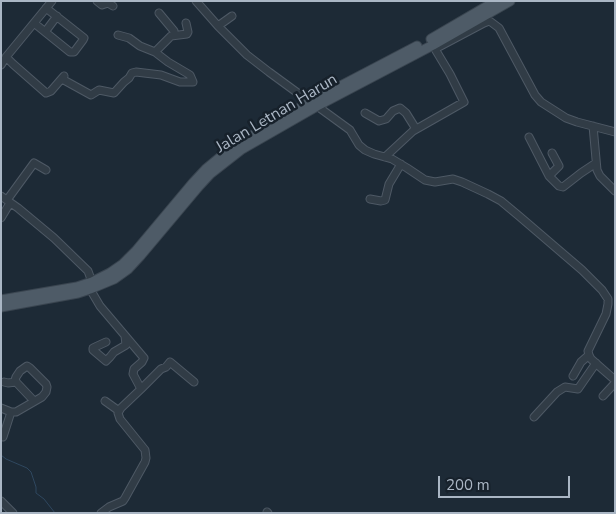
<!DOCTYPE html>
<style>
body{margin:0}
#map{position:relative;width:616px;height:514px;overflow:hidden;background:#1d2a36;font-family:"Nunito Sans",sans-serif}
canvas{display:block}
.frame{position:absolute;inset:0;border:2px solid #aab6c4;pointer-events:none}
.scale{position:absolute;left:438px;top:476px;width:132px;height:22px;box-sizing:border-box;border:2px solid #aab6c4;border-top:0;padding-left:6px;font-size:15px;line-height:18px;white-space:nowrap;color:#aab6c4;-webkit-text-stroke:4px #17212b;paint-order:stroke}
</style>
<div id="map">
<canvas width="616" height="514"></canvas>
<div class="frame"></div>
<div class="scale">200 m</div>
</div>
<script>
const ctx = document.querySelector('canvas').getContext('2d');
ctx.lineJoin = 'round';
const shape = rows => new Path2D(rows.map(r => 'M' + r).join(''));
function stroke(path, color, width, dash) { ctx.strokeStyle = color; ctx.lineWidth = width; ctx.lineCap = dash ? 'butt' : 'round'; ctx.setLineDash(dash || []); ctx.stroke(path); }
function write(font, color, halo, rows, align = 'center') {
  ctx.font = font + ' "Nunito Sans",sans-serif'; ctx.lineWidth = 5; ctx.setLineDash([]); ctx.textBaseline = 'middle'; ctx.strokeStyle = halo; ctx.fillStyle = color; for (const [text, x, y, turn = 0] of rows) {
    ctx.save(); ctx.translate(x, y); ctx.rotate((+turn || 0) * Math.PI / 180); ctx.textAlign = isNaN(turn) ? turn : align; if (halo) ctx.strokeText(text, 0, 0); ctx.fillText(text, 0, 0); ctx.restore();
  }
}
const stream = shape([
 [1,455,6,459,27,468,31,472,36,487,36,493,44,499,55,513]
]);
const minor = shape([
 [97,1,102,5,108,3,113,6],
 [196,1,218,26,247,55,269,72,310,102],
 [159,13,174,31,174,35],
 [34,23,70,52,74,52,83,40,84,38,46,8],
 [218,26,232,16],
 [45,32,57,16],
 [431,41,435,49,484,23,489,21,491,22,499,28,535,95,541,102,566,118,577,122,615,132],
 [155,52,171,36,187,34,188,32,186,23],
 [6,57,13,64,46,93,51,91,64,76],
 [1,65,6,57,52,1],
 [62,79,91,95,99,90,114,93,124,82,129,78,132,73,136,72,161,75,180,82,193,82,190,75,168,62,155,52,140,46,129,38,118,35],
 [317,106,350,130,359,145,365,150,374,154,392,159,407,168,425,180,435,182,453,179,462,182,488,194,501,201,519,216,582,270,602,290,608,299,608,304,606,314,588,351,589,355,591,359,615,380],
 [365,113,379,121,386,119,393,111,400,108,406,113,416,129],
 [593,126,597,170,600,176,615,191],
 [529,137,549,176,559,186,563,187,581,173,596,163],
 [385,157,413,131,464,102,450,74,435,49],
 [549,176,559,166,552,153],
 [1,196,18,208,54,238,88,271,92,282],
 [370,199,381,201,385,200,389,184,401,164],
 [7,200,34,163,46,170],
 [1,218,10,203],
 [90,289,100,306,144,358,142,362,134,369,133,374,141,389,121,408,118,413,120,419,145,450,146,458,145,462,125,498,123,501,109,507,101,513],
 [106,342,93,348,93,350,106,361,110,357,114,352,126,345,125,336],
 [573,376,581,362,589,355],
 [4,382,8,383,16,382],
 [141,389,161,369,166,367,170,362,194,382],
 [603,396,615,383],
 [105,401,119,411],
 [1,408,11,412,16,412,42,397,46,392,47,387,46,384,30,368,27,366,20,371,16,377,15,380,17,383,34,401],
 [534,417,557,392,565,387,578,389,596,363],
 [3,437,11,412],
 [1,501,13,513],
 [267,512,268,513]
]);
const major = shape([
 [431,39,496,1],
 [1,300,77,287,92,282,110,273,123,264,136,251,193,183,206,169,223,155,238,144,310,102,417,46],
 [1,307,78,293,90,289,114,279,128,269,140,256,198,187,210,174,242,149,317,106,433,45,510,1]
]);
const streetNames = [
 ["Jalan Letnan Harun",277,114,-31]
];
stroke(stream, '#2f475f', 1);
stroke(minor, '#4e5965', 9);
stroke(major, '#3a4550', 11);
stroke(minor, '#313c46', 7);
stroke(major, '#4e5b67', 9);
write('16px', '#aab6c4', '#17212b', streetNames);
</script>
